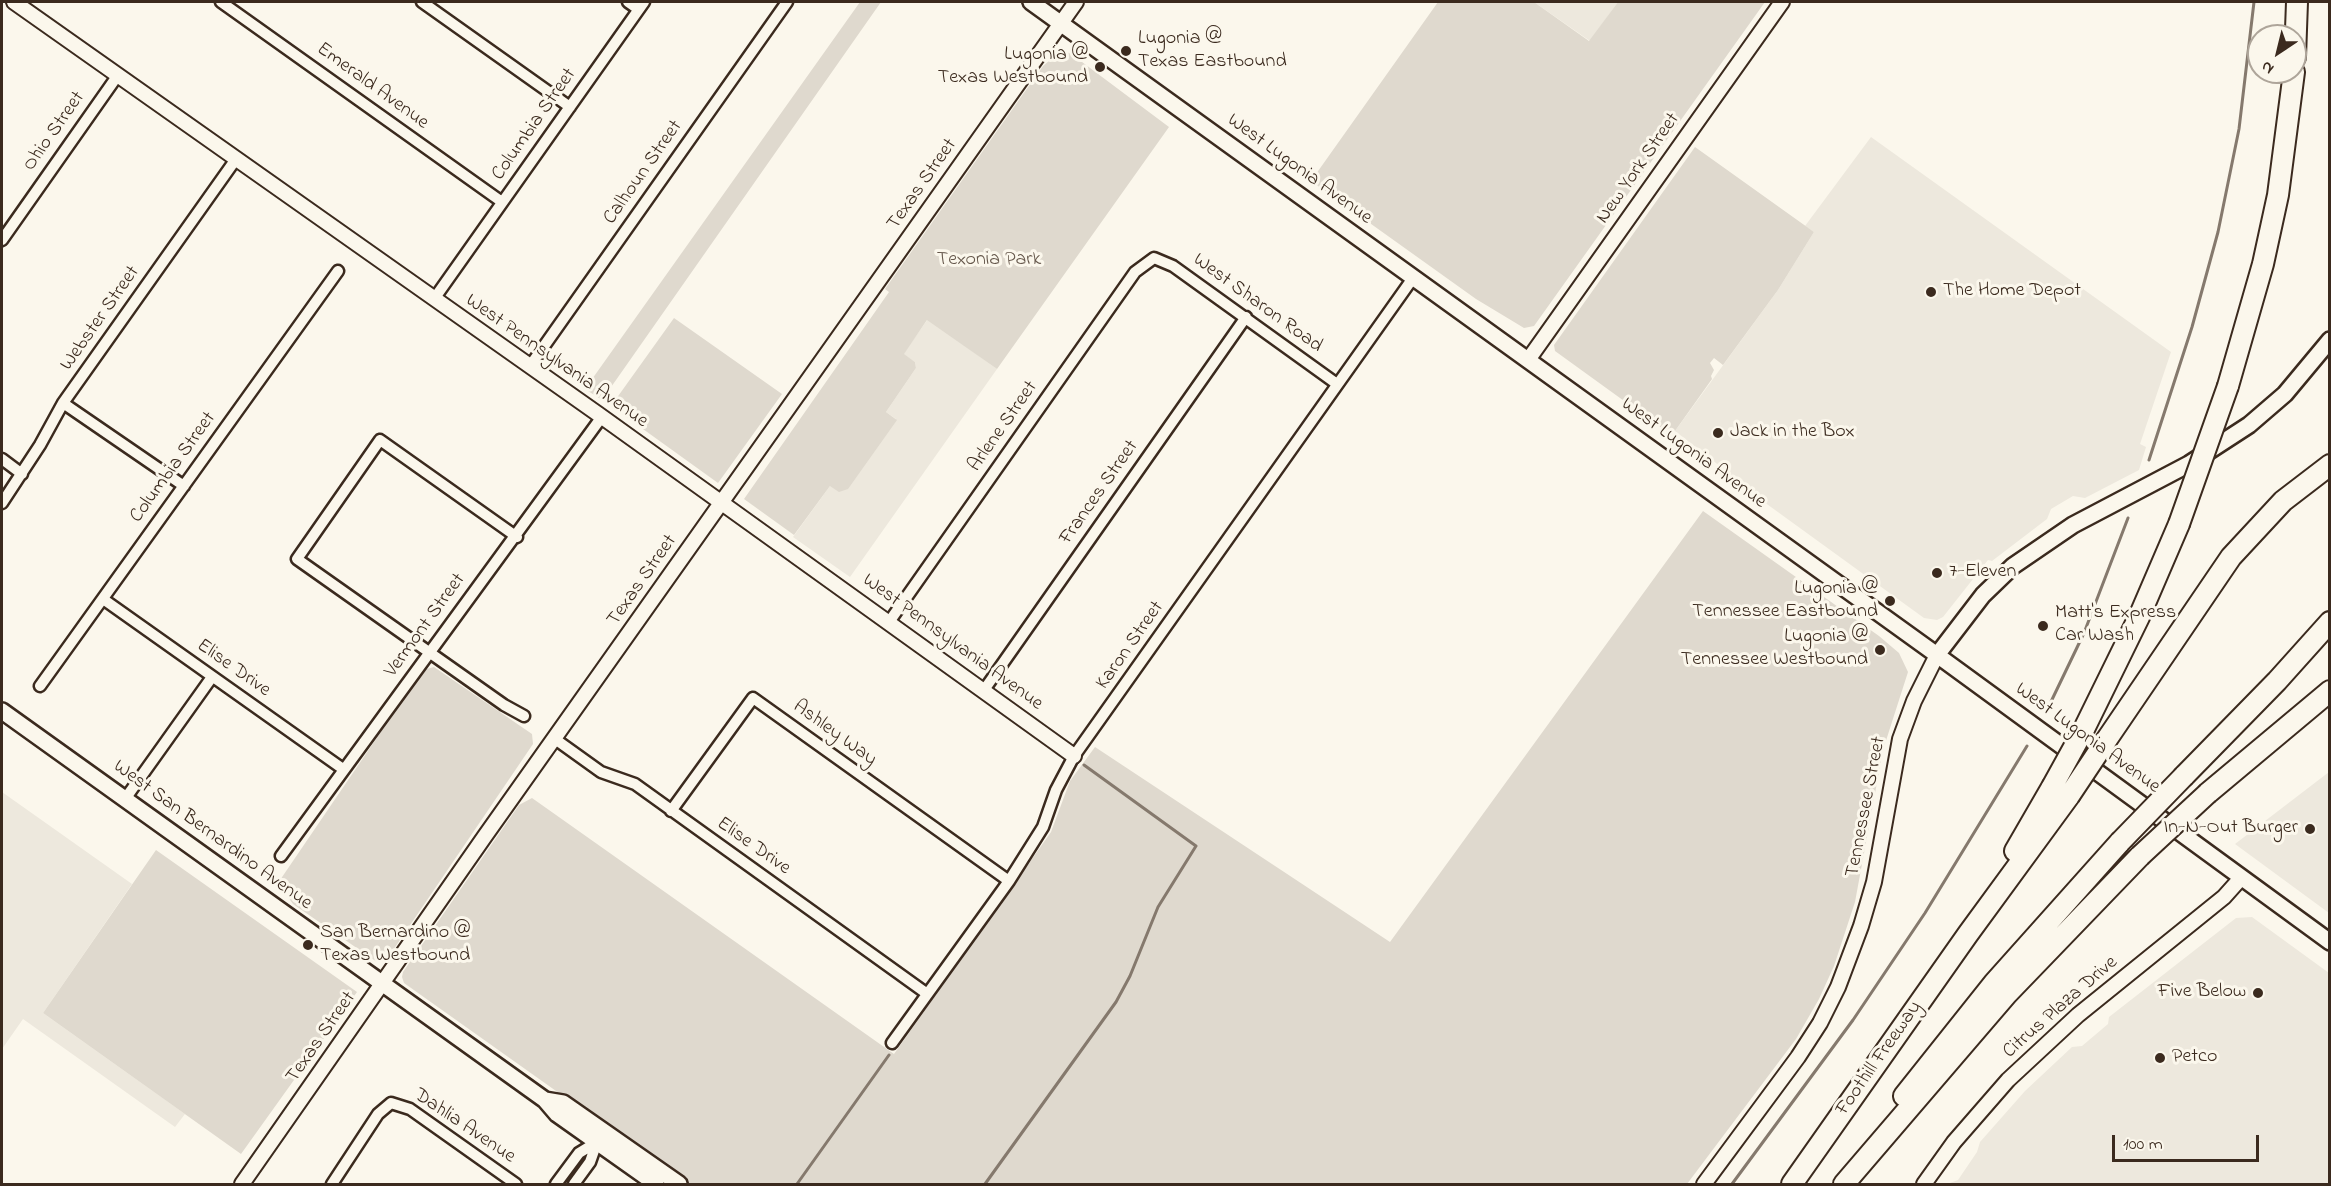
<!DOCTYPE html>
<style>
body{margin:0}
#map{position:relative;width:2331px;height:1186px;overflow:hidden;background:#fbf7ec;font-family:"Indie Flower",sans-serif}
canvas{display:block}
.frame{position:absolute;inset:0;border:3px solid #3b2a1e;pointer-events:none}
.north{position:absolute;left:2247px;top:24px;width:60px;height:60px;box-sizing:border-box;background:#fbf7ec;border:2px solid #aea59a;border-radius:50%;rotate:215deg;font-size:16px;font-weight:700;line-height:24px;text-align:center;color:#3b2a1e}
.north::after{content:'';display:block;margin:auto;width:21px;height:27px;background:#3b2a1e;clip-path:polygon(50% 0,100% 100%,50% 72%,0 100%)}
.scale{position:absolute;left:2112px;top:1135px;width:147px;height:27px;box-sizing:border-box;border:3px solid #3b2a1e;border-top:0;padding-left:8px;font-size:18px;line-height:21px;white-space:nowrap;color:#3b2a1e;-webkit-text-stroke:4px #fbf7ec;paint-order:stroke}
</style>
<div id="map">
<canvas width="2331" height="1186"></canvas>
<div class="frame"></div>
<div class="north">N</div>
<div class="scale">100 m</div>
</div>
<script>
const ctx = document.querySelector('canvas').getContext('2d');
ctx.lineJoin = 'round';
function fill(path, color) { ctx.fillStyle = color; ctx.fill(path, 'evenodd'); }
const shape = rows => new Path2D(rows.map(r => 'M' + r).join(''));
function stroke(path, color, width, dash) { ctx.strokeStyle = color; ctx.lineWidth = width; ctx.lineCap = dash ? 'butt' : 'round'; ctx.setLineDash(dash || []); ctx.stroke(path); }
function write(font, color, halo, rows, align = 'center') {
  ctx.font = font + ' "Indie Flower",sans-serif'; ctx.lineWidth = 6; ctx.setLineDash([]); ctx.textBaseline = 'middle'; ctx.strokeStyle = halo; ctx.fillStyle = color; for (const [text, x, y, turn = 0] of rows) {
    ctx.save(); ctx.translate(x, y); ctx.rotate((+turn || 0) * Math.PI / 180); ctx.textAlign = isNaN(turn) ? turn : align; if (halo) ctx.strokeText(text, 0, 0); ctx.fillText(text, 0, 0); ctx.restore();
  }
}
const built = shape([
 [1534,2,1618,2,1590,41],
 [1871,137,2171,352,2140,444,2146,447,2139,470,2085,498,2073,496,2051,509,2047,519,1992,561,1988,560,1943,617,1937,620,1924,618,1742,486,1739,481,1675,431,1778,290,1814,232,1805,226],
 [928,319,997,369,850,577,793,537,830,486,896,419,886,412,916,368,915,362,903,354],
 [2329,772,2329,913,2235,844],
 [2,792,132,884,43,1013,185,1114,175,1127,23,1019,2,1049],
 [2252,917,2329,973,2329,1184,1947,1184,1958,1180,1977,1152,1980,1142,2025,1091,2072,1047,2082,1046,2108,1024,2109,1017,2236,918]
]);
const green = shape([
 [860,2,881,2,602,400,585,389],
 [1438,2,1534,2,1589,41,1618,2,1765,2,1534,326,1524,328,1476,299,1311,181],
 [1064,52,1070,53,1169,127,997,369,927,320,904,354,915,362,916,368,886,412,897,420,848,489,839,492,830,486,794,535,744,499,889,292,885,289,1043,66,1057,54],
 [1695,147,1814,232,1778,290,1723,365,1714,358,1710,363,1714,370,1711,376,1712,379,1675,431,1667,432,1555,351,1554,345],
 [674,318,782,394,718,483,611,406],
 [1703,511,1879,636,1899,653,1908,672,1883,750,1855,902,1834,966,1819,999,1796,1039,1687,1184,687,1184,404,983,402,977,403,972,519,805,532,798,894,1054,1051,832,1070,781,1095,747,1390,942],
 [434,667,532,734,533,744,385,962,377,962,293,904,278,883,423,670],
 [156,850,357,992,241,1154,43,1013]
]);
const stream = shape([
 [2149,460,2192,327,2218,232,2239,129,2254,2],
 [2047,710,2084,633,2128,518],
 [797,1184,889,1055],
 [985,1184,1116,1002,1130,976,1158,907,1196,846,1084,765],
 [1732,1184,1853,1020,1925,913,2027,746]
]);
const minor = shape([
 [221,2,502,202],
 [422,2,570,107],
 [628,2,638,9],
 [2,240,118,75],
 [434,299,644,2],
 [530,366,787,2],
 [63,403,184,486],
 [2,459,22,474],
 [2,503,40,445,63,403,236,159],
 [517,537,380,440,297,559,504,705,524,716],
 [103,599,343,769],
 [889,622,1135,272,1154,258,1173,266,1337,384],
 [40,686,338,271],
 [984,690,1246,317],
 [555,739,601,772,635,784,926,993],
 [125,799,212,677],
 [671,811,753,698,1009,881],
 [281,856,601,418],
 [892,1043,1009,881,1043,827,1056,790,1074,756,1413,278],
 [332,1184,378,1114,391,1103,410,1109,516,1184],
 [556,1184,579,1153,597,1142],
 [574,1184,590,1162,597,1142]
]);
const tertiary = shape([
 [14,2,598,414,1074,756],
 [1528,360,1782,2],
 [242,1184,485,836,1076,2],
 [1704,1184,1798,1057,1820,1023,1838,987,1861,926,1874,882,1900,739,1914,701,1937,655],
 [1924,1184,1954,1142,2008,1080,2078,1015,2224,897,2241,878]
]);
const secondary = shape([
 [1031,2,1937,655,2330,942],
 [1937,655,1983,595,2013,566,2073,525,2189,464,2249,425,2285,394,2330,340],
 [2,711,545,1100,557,1114,656,1184],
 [545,1100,563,1103,679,1184]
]);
const motorway = shape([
 [2295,57,2297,2],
 [2228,386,2263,264,2278,195,2294,72],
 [2084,729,2139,617,2179,524],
 [2105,742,2231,557,2283,501,2330,465],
 [2184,776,2277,681,2330,622],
 [2208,793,2330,691],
 [2015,851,2052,787],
 [1904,1096,1994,983,2120,842],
 [1792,1184,1968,934,2069,796],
 [1844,1184,2007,994,2140,856]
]);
const motorwayBridge = shape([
 [2179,524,2228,386],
 [2052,787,2084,729],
 [2069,796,2105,742],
 [2120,842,2184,776],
 [2140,856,2208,793]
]);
const markers = [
 [1126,51,6,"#3b2a1e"],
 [1100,67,6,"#3b2a1e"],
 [1931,292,6,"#3b2a1e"],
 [1718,433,6,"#3b2a1e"],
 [1937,573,6,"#3b2a1e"],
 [1890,601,6,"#3b2a1e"],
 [2043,626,6,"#3b2a1e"],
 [1880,650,6,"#3b2a1e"],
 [2310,829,6,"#3b2a1e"],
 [308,945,6,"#3b2a1e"],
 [2258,993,6,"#3b2a1e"],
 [2160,1058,6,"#3b2a1e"]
];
const poiNames = [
 ["Lugonia @",1138,40],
 ["Texas Eastbound",1138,63],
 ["Lugonia @",1088,56,"right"],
 ["Texas Westbound",1088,79,"right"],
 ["The Home Depot",1943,292],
 ["Jack in the Box",1730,433],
 ["7-Eleven",1949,573],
 ["Lugonia @",1878,590,"right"],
 ["Tennessee Eastbound",1878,613,"right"],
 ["Matt's Express",2055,614],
 ["Car Wash",2055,637],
 ["Lugonia @",1868,638,"right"],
 ["Tennessee Westbound",1868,661,"right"],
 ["In-N-Out Burger",2298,829,"right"],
 ["San Bernardino @",320,934],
 ["Texas Westbound",320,957],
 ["Five Below",2246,993,"right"],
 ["Petco",2172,1058]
];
const streetNames = [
 ["Emerald Avenue",372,87,36],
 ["Columbia Street",535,125,-55],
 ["Ohio Street",55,132,-55],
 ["New York Street",1639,169,-55],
 ["West Lugonia Avenue",1299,170,36],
 ["Calhoun Street",644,173,-55],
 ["Texas Street",923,185,-55],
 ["West Sharon Road",1257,304,36],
 ["Webster Street",101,319,-55],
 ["West Pennsylvania Avenue",556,362,35],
 ["Arlene Street",1004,427,-55],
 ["West Lugonia Avenue",1693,454,36],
 ["Columbia Street",174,468,-54],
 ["Frances Street",1100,493,-55],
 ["Texas Street",643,581,-55],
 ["Vermont Street",426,626,-54],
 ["West Pennsylvania Avenue",952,643,36],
 ["Karon Street",1131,646,-55],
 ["Elise Drive",233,669,35],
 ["Ashley Way",834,734,36],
 ["West Lugonia Avenue",2087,739,36],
 ["Tennessee Street",1867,807,-79],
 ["West San Bernardino Avenue",212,836,36],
 ["Elise Drive",753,847,35],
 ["Citrus Plaza Drive",2061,1008,-41],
 ["Texas Street",322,1038,-55],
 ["Foothill Freeway",1880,1059,-55],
 ["Dahlia Avenue",464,1127,34]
];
const parkNames = [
 ["Texonia Park",989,261]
];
fill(built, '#ede8dd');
fill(green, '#dfd9ce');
stroke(stream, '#85796d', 3);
stroke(minor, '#3b2a1e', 15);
stroke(tertiary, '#3b2a1e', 18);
stroke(secondary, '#3b2a1e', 20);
stroke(motorway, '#3b2a1e', 24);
stroke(minor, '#fbf7ec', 10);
stroke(tertiary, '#fbf7ec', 14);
stroke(secondary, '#fbf7ec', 15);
stroke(motorway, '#fbf7ec', 20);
stroke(motorwayBridge, '#3b2a1e', 24, []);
stroke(motorwayBridge, '#fbf7ec', 20);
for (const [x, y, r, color] of markers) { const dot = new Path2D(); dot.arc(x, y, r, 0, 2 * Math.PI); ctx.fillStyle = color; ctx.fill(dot); stroke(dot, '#fbf7ec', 2); }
write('20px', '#3b2a1e', '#fbf7ec', poiNames, 'left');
write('20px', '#3b2a1e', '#fbf7ec', streetNames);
write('20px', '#64564a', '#fbf7ec', parkNames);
</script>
